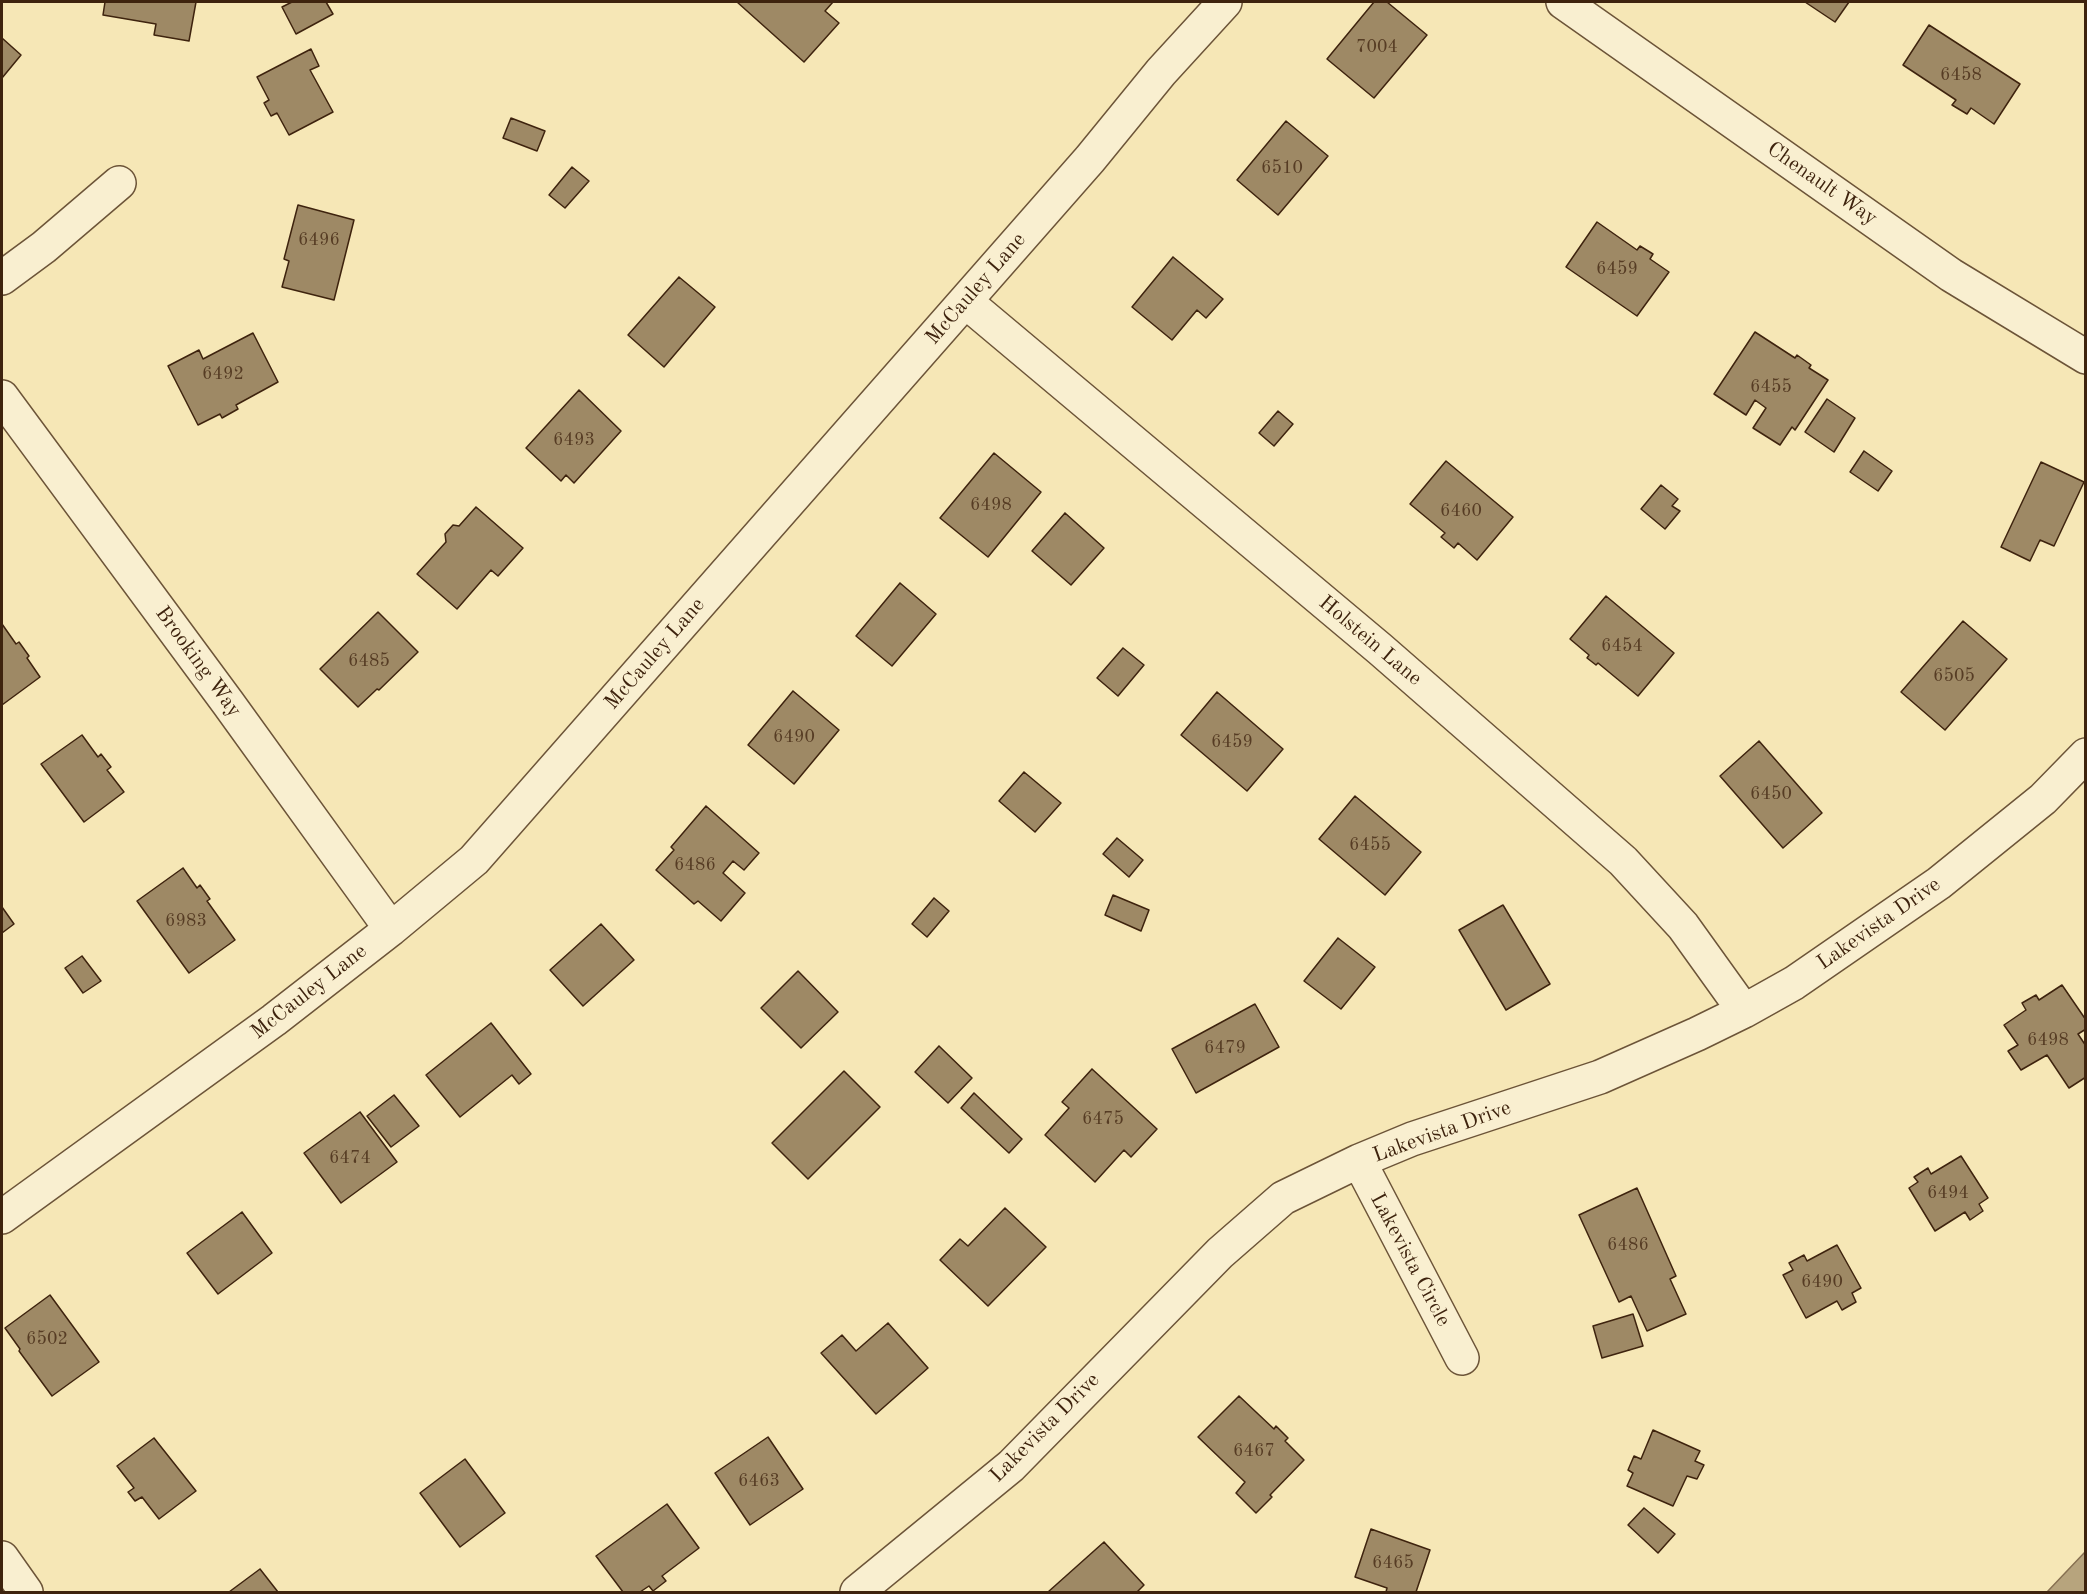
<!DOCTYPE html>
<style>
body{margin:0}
#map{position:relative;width:2087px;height:1594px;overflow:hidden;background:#f6e7b6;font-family:"Old Standard TT",serif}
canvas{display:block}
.frame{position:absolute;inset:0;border:3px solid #3e230e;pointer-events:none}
</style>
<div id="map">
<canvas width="2087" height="1594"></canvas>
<div class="frame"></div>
</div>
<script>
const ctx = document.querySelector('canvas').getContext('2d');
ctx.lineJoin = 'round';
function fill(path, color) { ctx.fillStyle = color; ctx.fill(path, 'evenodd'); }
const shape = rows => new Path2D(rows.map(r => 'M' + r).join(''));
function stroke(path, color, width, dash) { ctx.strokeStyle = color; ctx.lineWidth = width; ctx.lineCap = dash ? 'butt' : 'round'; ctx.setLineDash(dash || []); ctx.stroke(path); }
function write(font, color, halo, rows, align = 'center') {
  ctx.font = font + ' "Old Standard TT",serif'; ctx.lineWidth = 4.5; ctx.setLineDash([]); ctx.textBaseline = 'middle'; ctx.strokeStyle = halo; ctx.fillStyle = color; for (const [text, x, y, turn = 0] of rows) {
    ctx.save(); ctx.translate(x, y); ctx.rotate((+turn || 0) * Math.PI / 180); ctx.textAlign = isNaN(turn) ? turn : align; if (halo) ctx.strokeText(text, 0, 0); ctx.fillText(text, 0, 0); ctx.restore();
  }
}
const water = shape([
 [2085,1552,2085,1592,2047,1592,2085,1552]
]);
const building = shape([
 [105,2,196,2,189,41,154,35,156,24,103,15,105,2],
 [292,2,326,2,333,14,296,34,282,7,292,2],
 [737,2,833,2,825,11,839,23,804,62,737,2],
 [1374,2,1387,2,1427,35,1374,98,1327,59,1374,2],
 [1805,2,1849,2,1835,22,1805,2],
 [1929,25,2020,84,1994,124,1971,108,1967,114,1952,105,1956,100,1903,65,1929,25],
 [2,38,21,55,2,78,2,38],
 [311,49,319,66,310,70,333,112,289,135,277,113,271,116,264,103,269,100,257,77,311,49],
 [511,118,545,131,537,151,503,138,511,118],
 [1286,121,1328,156,1278,215,1237,180,1286,121],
 [572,167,589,181,565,208,549,195,572,167],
 [298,205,354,220,334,300,282,287,289,261,284,259,298,205],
 [1597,222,1637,250,1640,246,1653,254,1650,259,1669,272,1637,316,1566,267,1597,222],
 [1173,257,1223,299,1206,318,1197,310,1172,340,1132,307,1173,257],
 [679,277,715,307,664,367,628,335,679,277],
 [1755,332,1795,358,1797,355,1811,365,1809,368,1828,380,1795,430,1792,427,1780,445,1753,428,1766,408,1755,400,1746,415,1714,394,1755,332],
 [253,333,278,382,236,405,238,409,222,418,220,414,198,425,168,366,199,350,203,359,253,333],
 [579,390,621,431,574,483,566,475,561,481,526,448,579,390],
 [1827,399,1855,418,1834,452,1805,432,1827,399],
 [1278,411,1293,424,1274,446,1259,433,1278,411],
 [1864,451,1892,471,1878,491,1850,472,1864,451],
 [994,453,1041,492,988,557,940,518,994,453],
 [1446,461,1513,517,1477,560,1458,543,1454,548,1441,537,1445,533,1410,504,1446,461],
 [2041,462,2084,482,2054,546,2040,540,2030,561,2001,547,2041,462],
 [1661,485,1678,499,1672,506,1680,511,1665,529,1641,509,1661,485],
 [476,507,523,548,498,576,491,570,457,609,417,574,446,542,445,534,453,525,459,526,476,507],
 [1065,513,1104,548,1071,585,1032,551,1065,513],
 [900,583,936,614,892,666,856,636,900,583],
 [1606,596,1674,653,1638,696,1598,663,1596,665,1587,658,1589,655,1570,639,1606,596],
 [378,612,418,652,379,690,377,689,358,707,320,669,378,612],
 [1963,621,2007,659,1945,730,1901,692,1963,621],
 [2,624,16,644,19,642,29,656,27,658,40,677,2,705,2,624],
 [1123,648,1144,665,1118,696,1097,678,1123,648],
 [793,691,839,730,794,784,748,745,793,691],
 [1217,692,1283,749,1247,791,1181,735,1217,692],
 [82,735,98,757,101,754,111,767,107,770,124,792,84,822,41,764,82,735],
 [1759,741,1822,813,1783,848,1720,776,1759,741],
 [1024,772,1061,803,1035,832,999,801,1024,772],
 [1355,796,1421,852,1385,895,1319,839,1355,796],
 [706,806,759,853,744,870,733,861,723,873,745,893,721,921,698,901,694,904,656,870,674,850,671,847,706,806],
 [1117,838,1143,860,1129,877,1103,854,1117,838],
 [183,868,197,888,200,885,210,899,207,901,235,940,189,973,137,901,183,868],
 [1113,895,1149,910,1141,931,1105,915,1113,895],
 [934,898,949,911,927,937,912,924,934,898],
 [1503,905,1550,984,1506,1010,1459,930,1503,905],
 [2,907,14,924,2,933,2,907],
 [601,924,634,960,583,1006,550,970,601,924],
 [1338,938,1375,967,1341,1009,1304,981,1338,938],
 [82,956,101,981,83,993,65,968,82,956],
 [798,971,838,1012,801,1048,761,1008,798,971],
 [2062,985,2086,1020,2086,1029,2078,1034,2086,1046,2086,1077,2069,1088,2047,1055,2021,1070,2008,1051,2018,1045,2004,1025,2026,1010,2022,1003,2036,995,2039,1000,2062,985],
 [1255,1004,1279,1047,1196,1093,1172,1049,1255,1004],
 [491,1023,531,1074,519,1084,512,1075,460,1117,426,1075,491,1023],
 [939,1046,972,1078,948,1103,915,1072,939,1046],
 [1092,1069,1157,1129,1131,1157,1124,1150,1095,1182,1045,1135,1069,1108,1062,1102,1092,1069],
 [844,1071,880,1107,808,1179,772,1143,844,1071],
 [974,1093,1022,1139,1009,1153,961,1108,974,1093],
 [394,1095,419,1126,391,1147,367,1116,394,1095],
 [360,1112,397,1162,341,1203,304,1153,360,1112],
 [1961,1156,1988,1198,1979,1204,1983,1211,1970,1220,1965,1212,1935,1231,1909,1188,1918,1182,1914,1177,1928,1168,1931,1174,1961,1156],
 [1637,1188,1676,1276,1670,1279,1686,1314,1647,1331,1631,1296,1619,1302,1579,1215,1637,1188],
 [1005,1208,1046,1247,988,1306,940,1260,960,1239,968,1246,1005,1208],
 [242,1212,272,1253,218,1294,187,1253,242,1212],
 [1837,1245,1861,1288,1852,1293,1856,1302,1842,1310,1837,1301,1806,1318,1783,1275,1793,1270,1789,1263,1804,1255,1807,1261,1837,1245],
 [50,1295,99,1362,52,1396,19,1351,20,1349,5,1328,50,1295],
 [1633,1314,1643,1346,1602,1358,1593,1326,1633,1314],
 [888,1323,928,1368,876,1414,821,1353,842,1335,856,1351,888,1323],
 [1239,1396,1274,1429,1276,1426,1288,1438,1285,1441,1304,1460,1270,1495,1272,1497,1256,1513,1236,1493,1245,1482,1198,1437,1239,1396],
 [1653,1430,1700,1451,1695,1461,1704,1465,1697,1479,1687,1476,1673,1506,1627,1486,1633,1473,1628,1470,1634,1456,1641,1459,1653,1430],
 [768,1437,803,1489,750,1525,715,1473,768,1437],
 [154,1438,196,1491,159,1519,142,1497,135,1501,128,1492,134,1488,117,1466,154,1438],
 [465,1459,505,1513,460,1547,420,1493,465,1459],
 [667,1504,699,1548,662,1576,666,1581,653,1591,649,1586,640,1592,623,1592,596,1556,667,1504],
 [1644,1508,1675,1534,1658,1553,1628,1525,1644,1508],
 [1371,1529,1430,1550,1416,1592,1386,1592,1387,1588,1355,1577,1371,1529],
 [1104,1542,1144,1585,1137,1592,1048,1592,1104,1542],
 [260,1569,278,1592,229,1592,260,1569]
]);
const minor = shape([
 [1563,2,1951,275,2086,357],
 [2,278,44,247,119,183],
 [965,301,1380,649,1623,861,1683,926,1744,1011],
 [2,397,228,703,391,929],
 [1359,1161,1462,1358],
 [2,1217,274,1020,391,929,474,860,1090,159,1161,72,1225,2],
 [2,1558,26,1592],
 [857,1592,1011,1466,1220,1253,1283,1198,1359,1161,1412,1139,1600,1077,1697,1034,1744,1011,1794,983,1939,883,2043,799,2086,755]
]);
const numberNames = [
 ["7004",1377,47],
 ["6458",1961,75],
 ["6510",1282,168],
 ["6496",319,240],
 ["6459",1617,269],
 ["6492",223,374],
 ["6455",1771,387],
 ["6493",574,440],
 ["6498",991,505],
 ["6460",1461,511],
 ["6454",1622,646],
 ["6485",369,661],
 ["6505",1954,676],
 ["6490",794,737],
 ["6459",1232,742],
 ["6450",1771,794],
 ["6455",1370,845],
 ["6486",695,865],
 ["6983",186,921],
 ["6498",2048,1040],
 ["6479",1225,1048],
 ["6475",1103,1119],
 ["6474",350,1158],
 ["6494",1948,1193],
 ["6486",1628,1245],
 ["6490",1822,1282],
 ["6502",47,1339],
 ["6467",1254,1451],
 ["6463",759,1481],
 ["6465",1393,1563]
];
const streetNames = [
 ["Chenault Way",1822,184,35],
 ["McCauley Lane",976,289,-49],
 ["Holstein Lane",1370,641,40],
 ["McCauley Lane",655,654,-49],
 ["Brooking Way",198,662,54],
 ["Lakevista Drive",1879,924,-35],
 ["McCauley Lane",309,992,-38],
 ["Lakevista Drive",1442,1132,-20],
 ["Lakevista Circle",1410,1260,62],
 ["Lakevista Drive",1045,1428,-45]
];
fill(water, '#b7a47d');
stroke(water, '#877051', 1.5);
fill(building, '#9e8965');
stroke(building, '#3e230e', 1.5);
stroke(minor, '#6c5438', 36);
stroke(minor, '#f9efd0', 33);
write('18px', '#563c24', null, numberNames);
write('21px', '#3e230e', '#f9efd0', streetNames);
</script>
